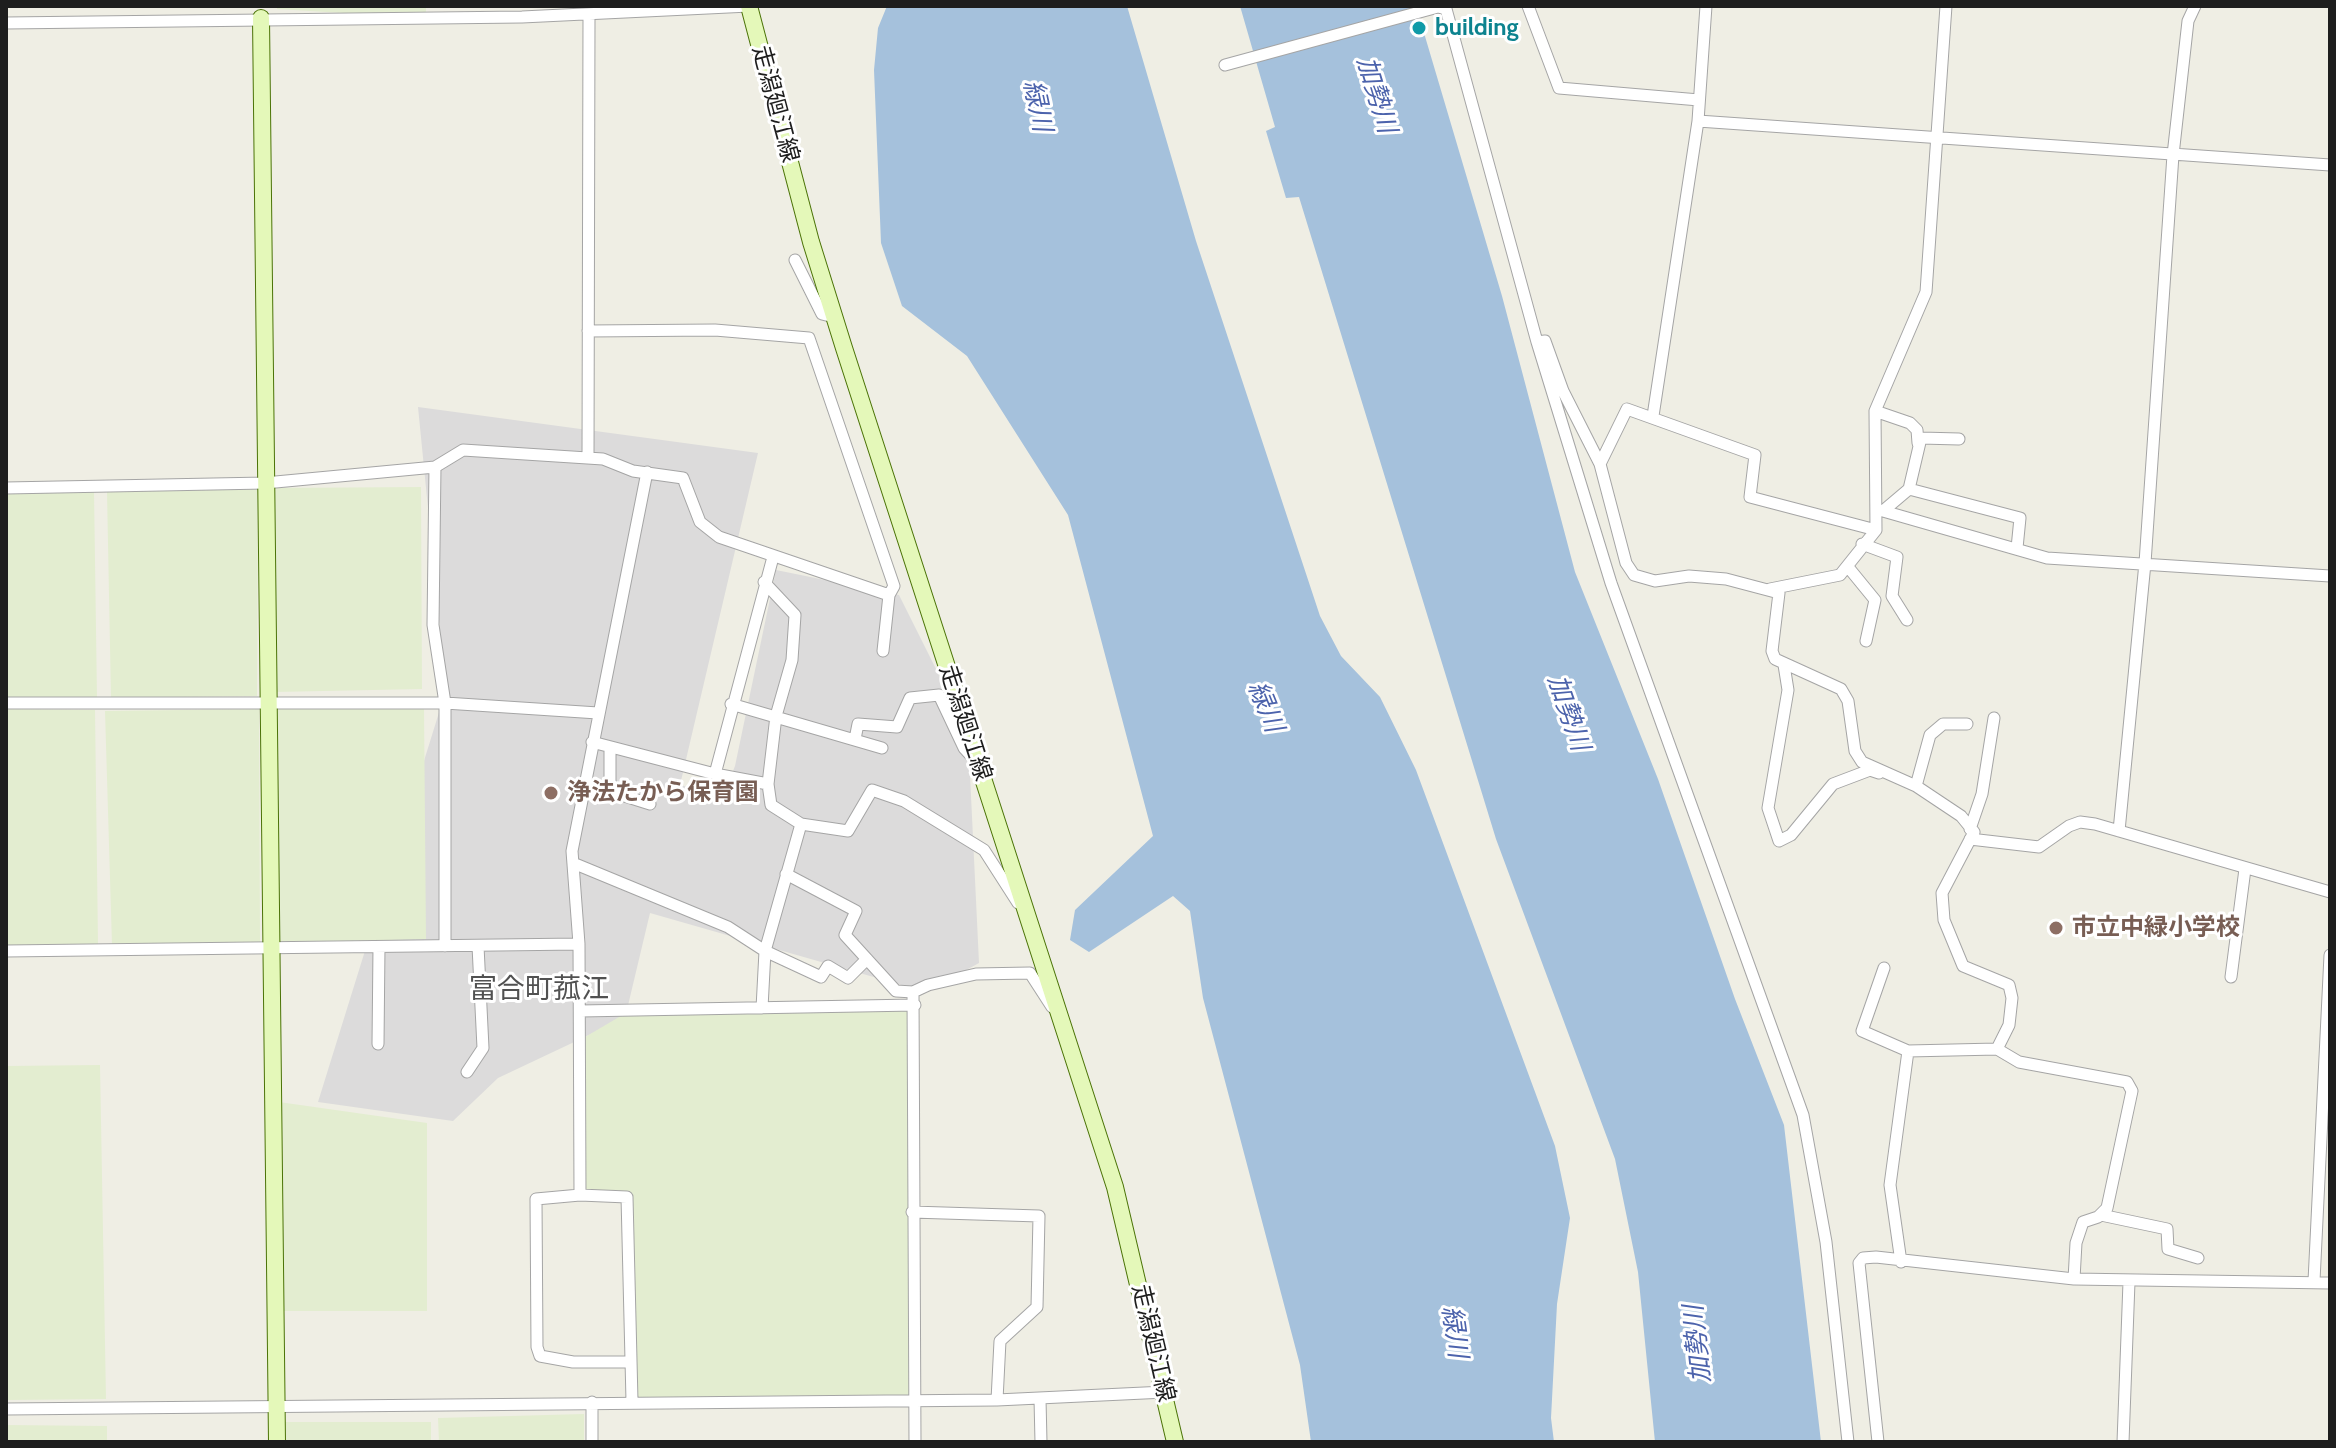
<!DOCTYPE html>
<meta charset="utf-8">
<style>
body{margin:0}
#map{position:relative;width:2336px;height:1448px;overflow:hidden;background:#efeee4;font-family:Cabin,sans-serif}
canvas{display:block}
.frame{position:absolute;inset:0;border:8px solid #1e1e1e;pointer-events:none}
</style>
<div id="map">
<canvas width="2336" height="1448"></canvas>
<div class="frame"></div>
</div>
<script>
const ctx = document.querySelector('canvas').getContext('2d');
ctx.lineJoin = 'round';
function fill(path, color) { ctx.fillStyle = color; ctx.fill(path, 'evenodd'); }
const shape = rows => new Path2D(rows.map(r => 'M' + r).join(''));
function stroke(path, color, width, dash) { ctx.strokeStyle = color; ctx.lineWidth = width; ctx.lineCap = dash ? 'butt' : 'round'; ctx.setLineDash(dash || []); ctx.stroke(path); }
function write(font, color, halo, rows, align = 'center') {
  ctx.font = font + ' Cabin,"Noto Sans JP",sans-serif'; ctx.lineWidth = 6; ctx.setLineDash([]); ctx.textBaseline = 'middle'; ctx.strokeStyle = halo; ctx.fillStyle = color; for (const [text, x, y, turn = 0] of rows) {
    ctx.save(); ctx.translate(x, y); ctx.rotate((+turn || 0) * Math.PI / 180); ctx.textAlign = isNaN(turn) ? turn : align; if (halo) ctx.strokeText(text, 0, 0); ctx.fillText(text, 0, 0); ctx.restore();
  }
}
const residential = shape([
 [418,407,758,453,680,785,723,796,735,766,776,570,899,595,968,733,979,963,926,992,650,913,625,1018,498,1078,453,1121,318,1102,446,690]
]);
const farmland = shape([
 [277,6,426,6,426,18,277,9],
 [421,487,422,689,274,692,271,488],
 [258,489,257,696,111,698,107,492],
 [94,491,97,698,6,698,6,494],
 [424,708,426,939,277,943,273,709],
 [6,709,95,710,98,944,6,947],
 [259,709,260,942,112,945,105,711],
 [915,1005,915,1399,632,1401,627,1198,580,1195,580,1040,631,1010],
 [100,1065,106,1399,6,1400,6,1066],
 [279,1102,427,1123,427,1311,280,1311],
 [584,1414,584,1442,439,1442,438,1418],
 [285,1422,431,1422,431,1442,286,1442],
 [6,1425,107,1426,107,1442,6,1442]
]);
const water = shape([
 [887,6,1127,6,1196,241,1320,616,1341,656,1380,697,1416,770,1555,1146,1570,1218,1557,1304,1551,1418,1554,1442,1311,1442,1300,1365,1203,998,1190,911,1173,896,1089,952,1070,940,1075,910,1153,836,1068,515,967,356,902,306,881,243,874,70,878,28],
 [1240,6,1416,6,1502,296,1575,572,1658,779,1735,999,1784,1125,1821,1442,1655,1442,1638,1272,1615,1159,1496,839,1299,197,1286,198,1266,131,1275,127]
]);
const street = shape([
 [1528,6,1559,88,1699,100],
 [6,23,522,17,749,6],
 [1225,65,1438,7,1446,9,1537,342,1545,341,1563,391,1600,464,1626,563,1634,575,1655,581,1689,576,1726,579,1779,593,1772,651,1775,659,1841,689,1848,701,1855,751,1862,762,1916,786,1961,816,1974,832,1942,893,1944,920,1963,966,2009,985,2012,998,2009,1025,1997,1049],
 [1698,121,2330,165],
 [795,260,822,314,834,317],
 [1537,342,1611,583,1803,1115,1826,1242,1848,1442],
 [1875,411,1910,423,1917,430,1918,443],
 [1653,416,1698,121,1706,6],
 [588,458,589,15],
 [1600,464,1627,409,1755,455,1750,497,1876,530],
 [435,467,433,625,445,703,445,946],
 [6,488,265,483,435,467,463,450,603,459,633,471,683,478,700,522,719,537,889,595,894,586,809,338,715,330,588,331],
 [1909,489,1921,438,1959,439],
 [1876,509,2047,558,2330,576],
 [1883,511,1909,489,2020,518,2017,548],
 [1862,544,1897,557,1892,596,1907,620],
 [1848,567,1875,600,1866,641],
 [764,582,795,615,792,660,776,716,768,784,771,805,801,824,848,831,872,790,904,801,984,850,1018,903],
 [1770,589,1840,575,1876,530,1875,411,1926,292,1946,6],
 [883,651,889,595],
 [1784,665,1788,690,1768,808,1779,841,1791,835,1833,784,1870,770,1879,773],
 [6,703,445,703,598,713],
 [731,704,882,748],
 [855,739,858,724,897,727,910,698,939,695,964,748,975,760],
 [592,742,715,774,768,784],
 [610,748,610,782,615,793,650,804],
 [715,774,773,557],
 [1916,786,1930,735,1943,724,1967,724],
 [1970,829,1982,794,1994,718],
 [2119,831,2145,563,2173,155,2188,21,2195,6],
 [1970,839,2039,847,2069,826,2080,822,2095,824,2330,892],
 [573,863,728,927,765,951,821,977,828,966,848,978,867,959],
 [786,874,856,911,845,935,896,991,913,992,928,985,976,974,1030,973,1052,1007],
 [6,951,579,944],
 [1884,968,1862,1031,1908,1051],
 [2231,977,2245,869],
 [913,992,915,1442],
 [762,1008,765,951,801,824],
 [580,1011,915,1005],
 [378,1044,379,947],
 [467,1072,483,1048,478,946],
 [580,1195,579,944,572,851,647,472],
 [912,1212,1039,1216,1037,1307,1000,1341,997,1400],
 [2101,1215,2167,1229,2168,1249,2198,1258],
 [1901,1262,1890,1185,1908,1051,1997,1049,2019,1062,2127,1082,2132,1091,2107,1208,2098,1217,2083,1222,2076,1243,2074,1279],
 [2314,1281,2330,955],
 [631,1362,573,1362,540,1356,537,1347,536,1199,580,1195,627,1197,632,1401],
 [1040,1399,1041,1442],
 [6,1409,997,1400,1165,1392],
 [592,1442,592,1402],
 [1878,1442,1859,1263,1863,1258,1876,1257,2074,1279,2330,1283],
 [2123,1442,2129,1282]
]);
const secondary = shape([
 [749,6,811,242,844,348,1115,1187,1175,1442],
 [261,18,277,1442]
]);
const markers = [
 [1419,28,8,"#0f9aa8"],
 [551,793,8,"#8d6e63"],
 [2056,928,8,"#8d6e63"]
];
const cultureNames = [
 ["building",1435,28]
];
const streetNames = [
 ["走潟廻江線",775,104,75],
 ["走潟廻江線",965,723,72],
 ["走潟廻江線",1153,1343,77]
];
const educationNames = [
 ["浄法たから保育園",567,793],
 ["市立中緑小学校",2072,928]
];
const waterNames = [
 ["加勢川",1376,95,73],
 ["緑川",1037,106,78],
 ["緑川",1265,707,68],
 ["加勢川",1568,713,71],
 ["緑川",1454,1332,82],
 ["加勢川",1698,1344,-96]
];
const quarterNames = [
 ["富合町菰江",539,990]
];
fill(residential, '#dcdbdb');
fill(farmland, '#e3edd0');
fill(water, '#a5c1dc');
stroke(street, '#a5a5a5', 13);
stroke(secondary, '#4b7307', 18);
stroke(street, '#fff', 11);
stroke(secondary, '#e4f8b9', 16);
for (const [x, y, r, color] of markers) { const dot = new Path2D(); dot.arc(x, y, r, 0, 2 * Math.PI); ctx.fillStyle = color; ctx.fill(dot); stroke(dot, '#fff', 3); }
write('bold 24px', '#0d838f', '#fff', cultureNames, 'left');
write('24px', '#1e1e1e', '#fff', streetNames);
write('bold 24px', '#785e54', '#fff', educationNames, 'left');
write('italic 26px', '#4c63ac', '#fff', waterNames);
write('28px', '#515151', '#fff', quarterNames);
</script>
